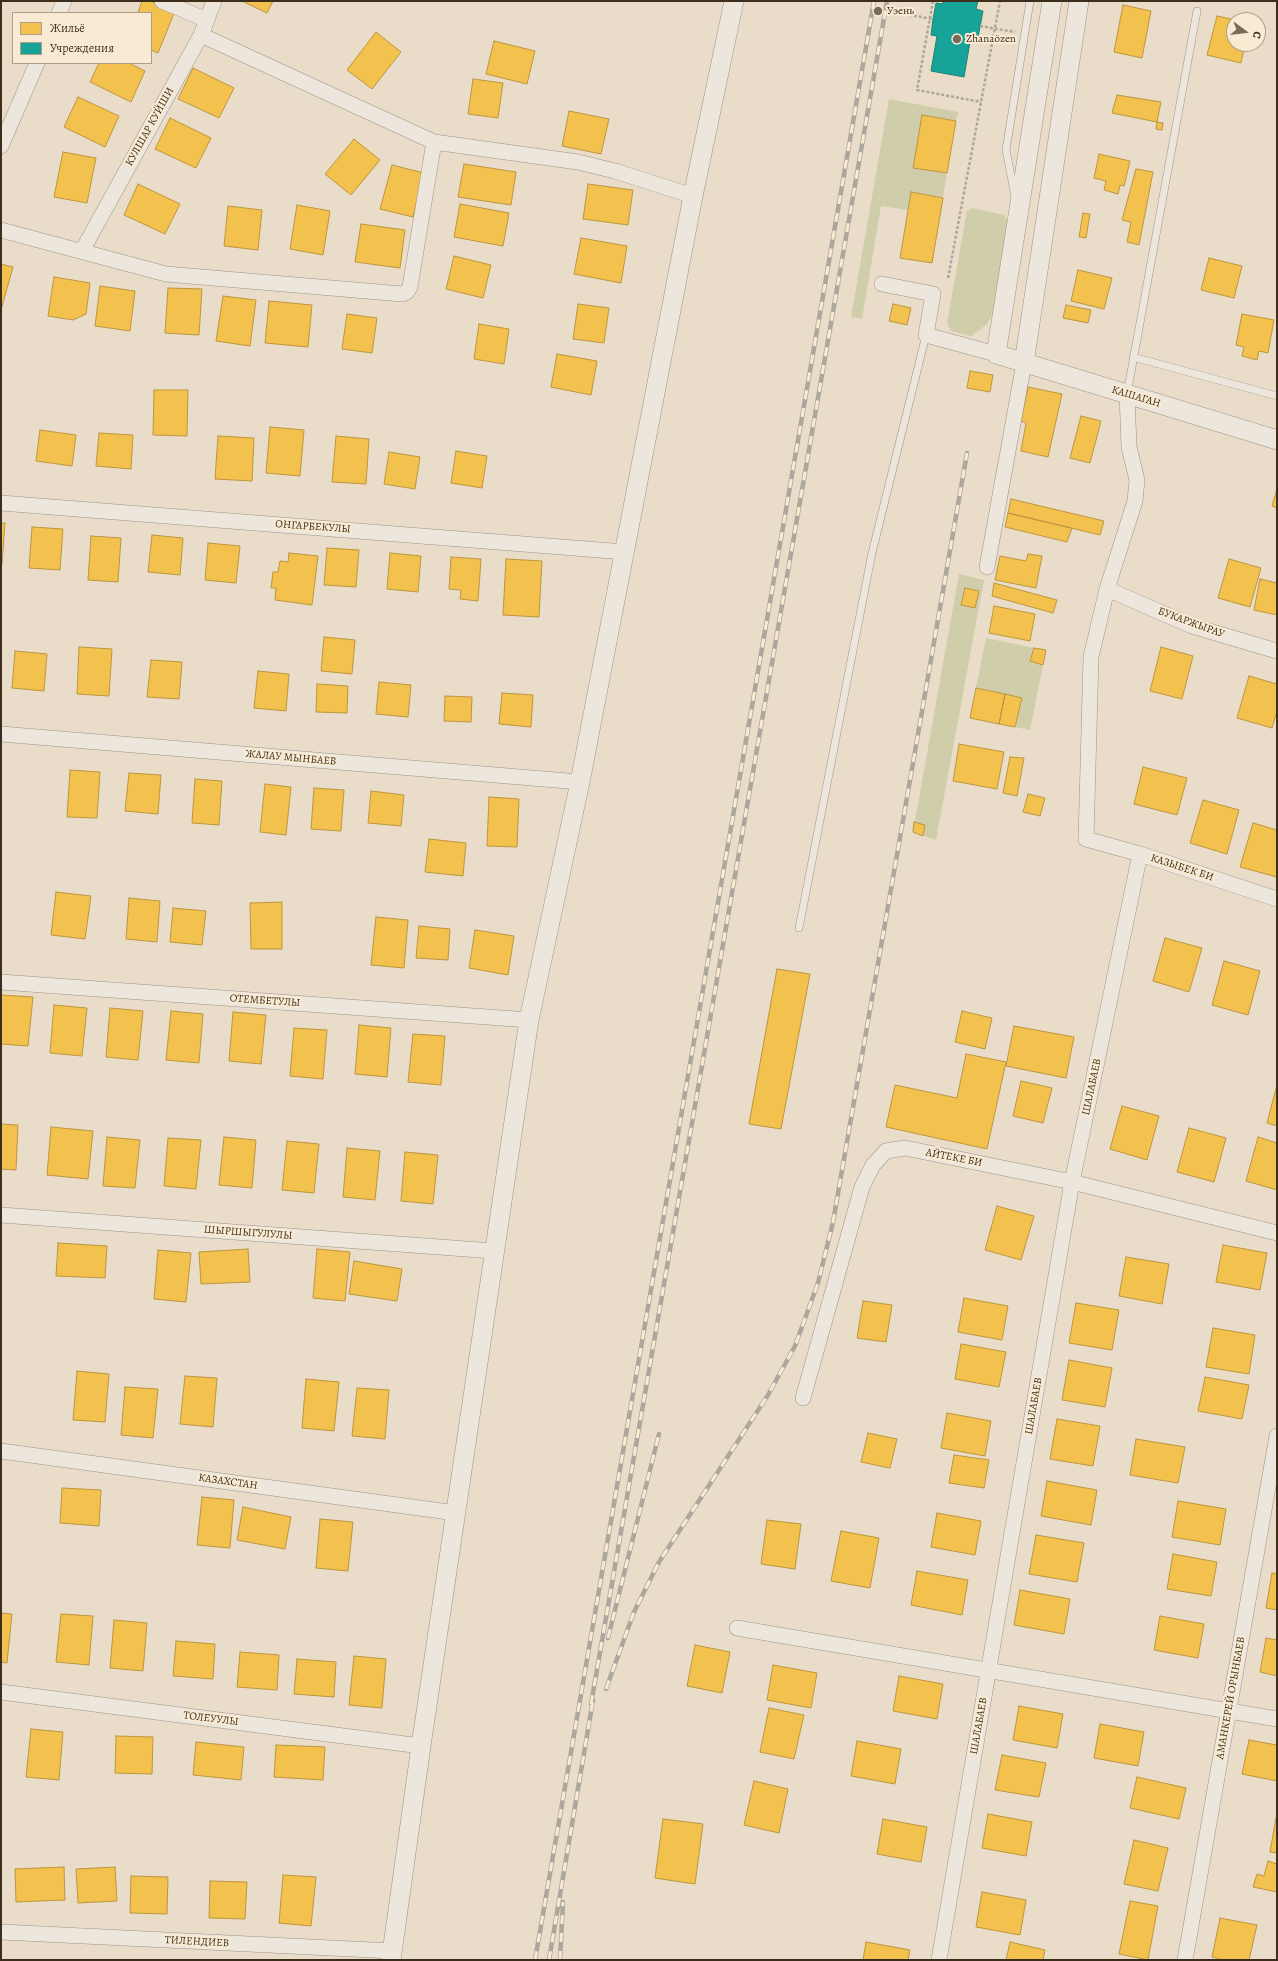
<!DOCTYPE html>
<meta charset="utf-8">
<style>
body{margin:0}
#map{position:relative;width:1278px;height:1961px;overflow:hidden;background:#e9dcc9;font-family:Alegreya,serif}
canvas{display:block}
.frame{position:absolute;inset:0;border:2px solid #3d2e1b;pointer-events:none}
.legend{position:absolute;left:12px;top:12px;width:140px;height:52px;box-sizing:border-box;background:#f9ebd3;border:1px solid #ae9f89;margin:0;padding:5px 7px;list-style:none;font-size:12px;color:#3d2e1b}
.legend li{display:flex;align-items:center;gap:8px;height:20px}
.legend b{width:20px;border:1px solid #ae9f89}
.north{position:absolute;left:1226px;top:12px;width:40px;height:40px;box-sizing:border-box;background:#f9ebd3;border:1px solid #ae9f89;border-radius:50%;rotate:105deg;font-size:11px;font-weight:700;line-height:16px;text-align:center;color:#3d2e1b}
.north::after{content:'';display:block;margin:auto;width:14px;height:18px;background:#796b58;clip-path:polygon(50% 0,100% 100%,50% 72%,0 100%)}
</style>
<div id="map">
<canvas width="1278" height="1961"></canvas>
<div class="frame"></div>
<ul class="legend">
<li><b style="height:11px;background:#f2c14e"></b>Жильё</li>
<li><b style="height:11px;background:#17a398"></b>Учреждения</li>
</ul>
<div class="north">С</div>
</div>
<script>
const ctx = document.querySelector('canvas').getContext('2d');
ctx.lineJoin = 'round';
function fill(path, color) { ctx.fillStyle = color; ctx.fill(path, 'evenodd'); }
const shape = rows => new Path2D(rows.map(r => 'M' + r).join(''));
function stroke(path, color, width, dash) { ctx.strokeStyle = color; ctx.lineWidth = width; ctx.lineCap = dash ? 'butt' : 'round'; ctx.setLineDash(dash || []); ctx.stroke(path); }
function write(font, color, halo, rows, align = 'center') {
  ctx.font = font + ' Alegreya,serif'; ctx.lineWidth = 4; ctx.setLineDash([]); ctx.textBaseline = 'middle'; ctx.strokeStyle = halo; ctx.fillStyle = color; for (const [text, x, y, turn = 0] of rows) {
    ctx.save(); ctx.translate(x, y); ctx.rotate((+turn || 0) * Math.PI / 180); ctx.textAlign = isNaN(turn) ? turn : align; if (halo) ctx.strokeText(text, 0, 0); ctx.fillText(text, 0, 0); ctx.restore();
  }
}
const green = shape([
 [889,99,958,112,956,121,922,115,914,168,947,173,943,198,911,192,908,210,881,206,862,319,851,317],
 [972,208,1004,215,1008,221,994,311,987,324,971,336,951,331,947,323,967,211],
 [959,574,984,580,936,840,913,832],
 [986,638,1034,648,1031,661,1043,665,1030,730,1015,727,1022,698,976,688]
]);
const homes = shape([
 [142,1,150,1,175,11,158,53,151,50,151,13,138,13,142,1],
 [242,1,273,1,267,13,242,1],
 [1123,5,1151,11,1142,58,1114,52,1123,5],
 [1217,16,1236,20,1234,20,1234,44,1245,44,1241,63,1207,55,1217,16],
 [376,32,401,52,372,89,347,70,376,32],
 [494,41,535,51,527,84,486,74,494,41],
 [99,63,129,63,145,71,131,102,90,82,99,63],
 [193,68,234,88,219,118,178,99,193,68],
 [473,79,503,83,498,118,468,114,473,79],
 [1117,95,1161,102,1157,122,1112,113,1117,95],
 [78,97,119,116,105,147,64,127,78,97],
 [569,111,609,119,601,154,562,146,569,111],
 [922,115,956,121,947,173,913,168,922,115],
 [170,118,211,138,196,168,155,149,170,118],
 [1157,122,1163,123,1162,130,1156,129,1157,122],
 [354,139,380,160,351,195,325,174,354,139],
 [63,152,96,158,87,203,54,197,63,152],
 [1099,154,1130,161,1124,186,1120,185,1118,194,1104,190,1106,181,1094,178,1099,154],
 [464,164,516,172,511,205,458,197,464,164],
 [392,165,424,173,413,217,380,209,392,165],
 [1136,169,1153,172,1139,245,1127,242,1131,222,1122,220,1136,169],
 [138,184,180,204,165,234,124,215,138,184],
 [588,184,633,190,628,225,583,219,588,184],
 [911,192,943,198,932,263,900,258,911,192],
 [460,204,509,213,503,246,454,237,460,204],
 [297,205,330,211,323,255,290,249,297,205],
 [228,206,262,210,258,250,224,246,228,206],
 [1083,213,1090,214,1086,238,1079,237,1083,213],
 [361,224,405,230,400,268,355,262,361,224],
 [581,238,627,246,621,283,574,274,581,238],
 [454,256,491,265,483,298,446,289,454,256],
 [1209,258,1242,266,1234,298,1201,290,1209,258],
 [1,264,13,267,1,310,1,264],
 [1078,270,1112,278,1104,309,1071,301,1078,270],
 [54,277,90,283,86,314,73,320,48,316,54,277],
 [100,286,135,291,130,331,95,326,100,286],
 [168,288,202,289,199,335,165,333,168,288],
 [223,296,256,300,250,346,216,341,223,296],
 [269,301,312,305,308,347,265,343,269,301],
 [578,304,609,308,604,343,573,339,578,304],
 [893,304,911,308,907,325,889,321,893,304],
 [1066,305,1091,310,1088,323,1063,318,1066,305],
 [347,314,377,318,372,353,342,349,347,314],
 [1242,314,1274,320,1268,353,1259,351,1257,360,1242,356,1244,347,1236,345,1242,314],
 [479,324,509,329,504,364,474,359,479,324],
 [557,354,597,361,591,395,551,387,557,354],
 [970,371,993,375,990,392,967,388,970,371],
 [1028,387,1062,394,1048,457,1021,451,1026,423,1021,421,1028,387],
 [154,390,188,390,187,436,153,435,154,390],
 [1081,416,1101,421,1090,463,1070,458,1081,416],
 [270,427,304,430,300,476,266,473,270,427],
 [40,430,76,435,72,466,36,461,40,430],
 [99,433,133,435,131,469,96,466,99,433],
 [218,436,254,438,252,481,215,479,218,436],
 [336,436,369,439,366,484,332,482,336,436],
 [456,451,487,456,482,488,451,483,456,451],
 [389,452,420,457,415,489,384,484,389,452],
 [1277,489,1277,508,1272,506,1277,489],
 [1011,499,1104,521,1100,535,1008,513,1011,499],
 [1008,513,1072,528,1067,542,1005,527,1008,513],
 [1,523,5,523,2,564,1,564,1,523],
 [32,527,63,529,60,570,29,568,32,527],
 [152,535,183,538,180,575,148,572,152,535],
 [91,536,121,538,118,582,88,580,91,536],
 [208,543,240,546,236,583,205,580,208,543],
 [327,548,359,550,356,587,324,585,327,548],
 [289,553,318,556,312,605,275,600,276,588,271,588,273,572,278,572,280,561,288,562,289,553],
 [390,553,421,556,418,592,387,589,390,553],
 [1028,554,1042,556,1036,588,995,580,1000,556,1026,561,1028,554],
 [451,557,481,559,478,601,460,599,461,590,449,589,451,557],
 [506,559,542,561,539,617,503,615,506,559],
 [1229,559,1261,568,1250,607,1218,598,1229,559],
 [1260,579,1277,583,1277,615,1254,610,1260,579],
 [994,583,1057,600,1053,613,992,596,994,583],
 [965,588,979,591,975,608,961,605,965,588],
 [994,606,1035,614,1030,641,989,633,994,606],
 [324,637,355,640,352,674,321,671,324,637],
 [79,647,112,649,109,696,77,694,79,647],
 [1161,647,1193,656,1182,699,1150,691,1161,647],
 [1034,648,1046,650,1043,665,1030,661,1034,648],
 [15,651,47,654,44,691,12,688,15,651],
 [151,660,182,662,179,699,147,697,151,660],
 [258,671,289,674,286,711,254,708,258,671],
 [1249,676,1277,684,1277,711,1272,728,1237,718,1249,676],
 [379,682,411,685,408,717,376,714,379,682],
 [317,684,348,686,347,713,316,712,317,684],
 [976,688,1005,694,999,724,970,718,976,688],
 [502,693,533,695,531,727,499,724,502,693],
 [1005,694,1022,698,1015,727,999,724,1005,694],
 [445,696,472,697,471,722,444,721,445,696],
 [959,744,1004,752,997,789,953,781,959,744],
 [1010,757,1024,758,1017,796,1003,793,1010,757],
 [1143,767,1187,778,1177,815,1134,804,1143,767],
 [70,770,100,772,97,818,67,817,70,770],
 [129,773,161,775,158,814,125,811,129,773],
 [195,779,222,781,219,825,192,823,195,779],
 [265,784,291,787,286,835,260,832,265,784],
 [314,788,344,790,341,831,311,829,314,788],
 [371,791,404,795,401,826,368,823,371,791],
 [1028,794,1045,798,1040,816,1023,812,1028,794],
 [489,797,519,799,517,847,487,846,489,797],
 [1203,800,1239,810,1227,854,1190,843,1203,800],
 [914,822,925,825,923,836,913,832,914,822],
 [1253,823,1277,830,1277,877,1240,867,1253,823],
 [429,839,466,843,463,876,425,872,429,839],
 [56,892,91,896,85,939,51,935,56,892],
 [129,898,160,901,157,942,126,939,129,898],
 [282,902,282,949,251,949,250,903,282,902],
 [173,908,206,911,202,945,170,942,173,908],
 [376,917,408,920,404,968,371,965,376,917],
 [419,926,450,929,448,960,416,958,419,926],
 [475,930,514,936,508,975,469,968,475,930],
 [1165,938,1202,948,1189,992,1153,981,1165,938],
 [1224,961,1260,971,1248,1015,1212,1005,1224,961],
 [777,969,810,974,781,1129,749,1124,777,969],
 [1,995,33,997,28,1046,1,1044,1,995],
 [54,1005,87,1008,82,1056,50,1053,54,1005],
 [110,1008,143,1011,138,1060,106,1057,110,1008],
 [171,1011,203,1014,199,1063,166,1060,171,1011],
 [962,1011,992,1018,985,1049,955,1042,962,1011],
 [233,1012,266,1015,261,1064,229,1061,233,1012],
 [359,1025,391,1028,387,1077,355,1074,359,1025],
 [1014,1026,1074,1037,1066,1078,1006,1066,1014,1026],
 [294,1028,327,1030,323,1079,290,1076,294,1028],
 [413,1034,445,1036,441,1085,408,1082,413,1034],
 [966,1054,1006,1062,987,1149,886,1127,895,1085,957,1098,966,1054],
 [1021,1081,1052,1088,1043,1123,1013,1116,1021,1081],
 [1277,1085,1277,1126,1267,1123,1277,1085],
 [1122,1106,1159,1116,1147,1160,1110,1149,1122,1106],
 [1,1124,18,1125,16,1170,1,1169,1,1124],
 [51,1127,93,1131,88,1179,47,1175,51,1127],
 [1189,1128,1226,1138,1214,1182,1177,1172,1189,1128],
 [107,1137,140,1140,135,1188,103,1186,107,1137],
 [224,1137,256,1140,252,1188,219,1185,224,1137],
 [1258,1137,1277,1143,1277,1190,1246,1181,1258,1137],
 [168,1138,201,1140,196,1189,164,1186,168,1138],
 [287,1141,319,1144,314,1193,282,1190,287,1141],
 [347,1148,380,1151,375,1200,343,1197,347,1148],
 [405,1152,438,1155,433,1204,401,1201,405,1152],
 [997,1206,1034,1216,1021,1260,985,1250,997,1206],
 [58,1243,107,1246,105,1278,56,1276,58,1243],
 [1223,1245,1267,1253,1260,1290,1216,1282,1223,1245],
 [248,1249,250,1282,201,1284,199,1252,248,1249],
 [317,1249,350,1252,345,1301,313,1298,317,1249],
 [158,1250,191,1253,186,1302,154,1299,158,1250],
 [1126,1257,1169,1264,1162,1304,1119,1296,1126,1257],
 [354,1261,402,1269,397,1301,349,1294,354,1261],
 [964,1298,1008,1306,1002,1340,958,1332,964,1298],
 [863,1301,892,1305,886,1342,857,1338,863,1301],
 [1076,1303,1119,1310,1112,1350,1069,1343,1076,1303],
 [1213,1328,1255,1335,1249,1374,1206,1367,1213,1328],
 [961,1344,1006,1352,999,1387,955,1379,961,1344],
 [1069,1360,1112,1368,1105,1407,1062,1400,1069,1360],
 [77,1371,109,1374,105,1422,73,1420,77,1371],
 [185,1376,217,1378,213,1427,180,1424,185,1376],
 [1205,1377,1249,1385,1242,1419,1198,1411,1205,1377],
 [306,1379,339,1382,334,1431,302,1428,306,1379],
 [125,1387,158,1389,153,1438,121,1435,125,1387],
 [357,1388,389,1390,385,1439,352,1436,357,1388],
 [947,1413,991,1421,985,1456,941,1448,947,1413],
 [1057,1419,1100,1426,1093,1466,1050,1459,1057,1419],
 [868,1433,897,1439,890,1468,861,1462,868,1433],
 [1136,1439,1185,1447,1178,1483,1130,1475,1136,1439],
 [954,1455,989,1460,984,1488,949,1483,954,1455],
 [1047,1481,1097,1490,1091,1525,1041,1516,1047,1481],
 [62,1488,101,1490,99,1526,60,1523,62,1488],
 [202,1497,234,1500,230,1548,197,1545,202,1497],
 [1178,1501,1226,1509,1220,1545,1172,1537,1178,1501],
 [243,1507,291,1517,285,1549,237,1540,243,1507],
 [937,1513,981,1521,975,1555,931,1547,937,1513],
 [320,1519,353,1522,348,1571,316,1568,320,1519],
 [767,1520,801,1524,795,1569,761,1564,767,1520],
 [841,1531,879,1538,870,1588,831,1581,841,1531],
 [1036,1535,1084,1543,1077,1582,1029,1574,1036,1535],
 [1173,1554,1217,1562,1211,1596,1167,1589,1173,1554],
 [917,1571,968,1580,962,1615,911,1605,917,1571],
 [1272,1573,1277,1574,1277,1610,1266,1608,1272,1573],
 [1020,1590,1070,1599,1064,1634,1014,1625,1020,1590],
 [1,1613,12,1614,7,1663,1,1662,1,1613],
 [61,1614,93,1616,89,1665,56,1662,61,1614],
 [1160,1616,1204,1624,1198,1658,1154,1650,1160,1616],
 [114,1620,147,1623,143,1671,110,1668,114,1620],
 [1266,1638,1277,1640,1277,1676,1260,1672,1266,1638],
 [176,1641,215,1644,213,1679,173,1676,176,1641],
 [695,1645,730,1652,722,1693,687,1686,695,1645],
 [240,1652,279,1655,277,1690,237,1687,240,1652],
 [354,1656,386,1659,382,1708,349,1705,354,1656],
 [297,1659,336,1662,334,1697,294,1694,297,1659],
 [773,1665,817,1673,811,1708,767,1700,773,1665],
 [899,1676,943,1684,937,1719,893,1711,899,1676],
 [1019,1706,1063,1714,1057,1748,1013,1740,1019,1706],
 [769,1708,804,1715,794,1759,760,1752,769,1708],
 [1100,1724,1144,1732,1138,1766,1094,1758,1100,1724],
 [31,1729,63,1732,59,1780,26,1777,31,1729],
 [116,1736,153,1737,152,1774,115,1773,116,1736],
 [1249,1740,1277,1745,1277,1781,1242,1774,1249,1740],
 [857,1741,901,1749,895,1784,851,1776,857,1741],
 [196,1742,244,1747,241,1780,193,1775,196,1742],
 [276,1745,325,1747,323,1780,274,1777,276,1745],
 [1002,1755,1046,1763,1039,1797,995,1790,1002,1755],
 [1137,1777,1186,1788,1179,1819,1130,1808,1137,1777],
 [754,1781,788,1789,779,1833,744,1825,754,1781],
 [988,1814,1032,1822,1026,1856,982,1848,988,1814],
 [1276,1818,1277,1818,1277,1853,1270,1852,1276,1818],
 [663,1819,703,1824,695,1884,655,1878,663,1819],
 [883,1819,927,1827,921,1862,877,1854,883,1819],
 [1134,1840,1168,1848,1158,1891,1124,1884,1134,1840],
 [1268,1861,1277,1864,1277,1892,1253,1887,1257,1874,1264,1876,1268,1861],
 [64,1867,65,1900,16,1902,15,1869,64,1867],
 [115,1867,117,1901,78,1903,76,1869,115,1867],
 [283,1875,316,1877,311,1926,279,1923,283,1875],
 [131,1876,168,1877,167,1914,130,1913,131,1876],
 [210,1881,247,1882,245,1919,209,1918,210,1881],
 [982,1892,1026,1900,1020,1935,976,1927,982,1892],
 [1130,1901,1158,1906,1148,1960,1119,1954,1130,1901],
 [1220,1918,1257,1925,1249,1960,1224,1960,1212,1957,1220,1918],
 [866,1942,910,1950,908,1960,863,1960,866,1942],
 [1010,1942,1045,1950,1043,1960,1006,1960,1010,1942]
]);
const public = shape([
 [943,1,978,1,976,9,983,11,977,43,970,42,964,77,931,71,937,36,931,35,933,19,936,3,943,4,943,1]
]);
const path = shape([
 [933,1,917,90,981,102],
 [904,14,933,19],
 [980,26,1015,32],
 [948,278,1000,1]
]);
const service = shape([
 [1015,196,1006,150,1030,1],
 [1133,357,1277,396],
 [1127,394,1197,11],
 [799,928,872,553,926,335]
]);
const minor = shape([
 [162,1,207,20],
 [59,13,64,1],
 [201,35,434,142,578,162,615,171,693,196],
 [1,146,37,63],
 [1,230,166,274,402,294,407,292,410,287,434,142],
 [82,251,201,35,214,1],
 [882,284,933,294,926,335,996,354],
 [1127,394,1129,447,1137,480,1135,501,1107,589,1091,657,1086,839,1140,854,1277,899],
 [1,503,625,552],
 [987,567,1024,363],
 [1107,589,1192,626,1277,651],
 [1,734,580,782],
 [1,982,529,1020],
 [1,1215,494,1251],
 [803,1398,862,1187,873,1165,886,1151,905,1148,1072,1182,1277,1233],
 [1,1451,456,1513],
 [737,1628,1277,1719],
 [1,1692,421,1746],
 [1,1932,393,1951],
 [939,1960,1072,1182,1140,854],
 [1185,1960,1277,1436]
]);
const tertiary = shape([
 [1052,1,996,354,1277,440],
 [1024,363,1079,1],
 [391,1960,421,1746,529,1020,580,782,693,196,734,1]
]);
const rail = shape([
 [608,1638,659,1434],
 [606,1689,634,1612,659,1562,768,1395,795,1346,818,1283,833,1222,967,453],
 [591,1704,887,1],
 [535,1960,874,1],
 [549,1960,593,1700],
 [560,1960,563,1902]
]);
const markers = [
 [878,11,5,"#796b58"],
 [957,39,5,"#796b58"]
];
const poiNames = [
 ["Уэень",887,11],
 ["Zhanaözen",966,39]
];
const streetNames = [
 ["КУЛШАР КУЙШИ",150,127,-61],
 ["КАШАГАН",1136,397,17],
 ["ОНГАРБЕКУЛЫ",313,527,4],
 ["БУКАРЖЫРАУ",1191,623,20],
 ["ЖАЛАУ МЫНБАЕВ",291,758,5],
 ["КАЗЫБЕК БИ",1182,868,18],
 ["ОТЕМБЕТУЛЫ",265,1001,4],
 ["ШАЛАБАЕВ",1092,1087,-78],
 ["АЙТЕКЕ БИ",954,1158,11],
 ["ШЫРШЫГУЛУЛЫ",248,1233,4],
 ["ШАЛАБАЕВ",1034,1406,-80],
 ["КАЗАХСТАН",228,1482,8],
 ["АМАНКЕРЕЙ ОРЫНБАЕВ",1231,1698,-80],
 ["ТОЛЕУУЛЫ",211,1719,7],
 ["ШАЛАБАЕВ",979,1726,-80],
 ["ТИЛЕНДИЕВ",197,1942,3]
];
fill(green, '#d0ceaa');
fill(homes, '#f2c14e');
stroke(homes, '#bc953f', 1);
fill(public, '#17a398');
stroke(public, '#228072', 1);
stroke(service, '#9d9386', 8);
stroke(minor, '#9d9386', 16);
stroke(tertiary, '#9d9386', 20);
stroke(path, '#ada69d', 2.5, [3, 2]);
stroke(service, '#ece6dc', 7);
stroke(minor, '#ece6dc', 15);
stroke(tertiary, '#ece6dc', 19);
stroke(rail, '#ada69d', 4.5);
stroke(rail, '#f9ebd3', 3, [9]);
for (const [x, y, r, color] of markers) { const dot = new Path2D(); dot.arc(x, y, r, 0, 2 * Math.PI); ctx.fillStyle = color; ctx.fill(dot); stroke(dot, '#f9ebd3', 1.5); }
write('11px', '#3d2e1b', '#f9ebd3', poiNames, 'left');
write('11px', '#3d2e1b', '#f9ebd3', streetNames);
</script>
